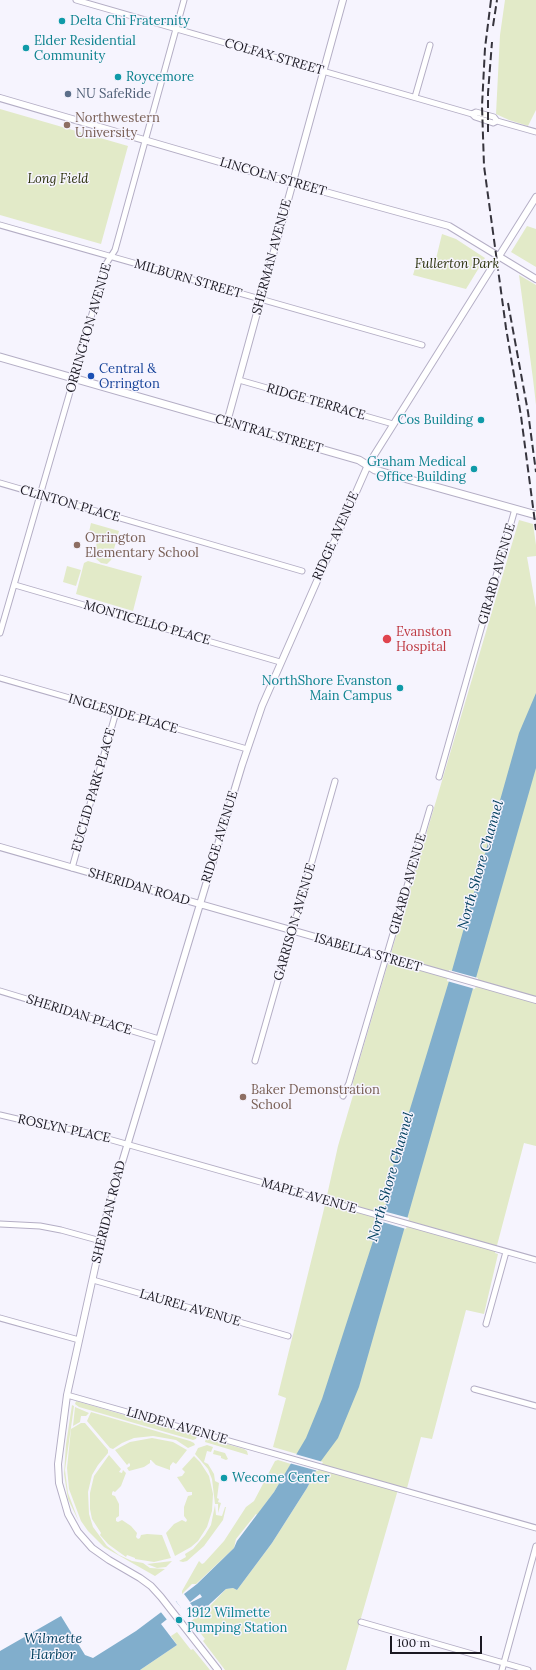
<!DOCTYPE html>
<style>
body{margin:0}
#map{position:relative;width:536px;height:1670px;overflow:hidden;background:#f6f4fe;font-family:Lora,serif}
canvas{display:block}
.scale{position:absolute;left:390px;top:1636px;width:92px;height:18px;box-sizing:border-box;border:2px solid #1b1922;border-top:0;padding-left:5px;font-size:12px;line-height:14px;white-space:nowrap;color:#1b1922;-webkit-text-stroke:3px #f6f4fe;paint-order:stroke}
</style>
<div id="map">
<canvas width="536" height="1670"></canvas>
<div class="scale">100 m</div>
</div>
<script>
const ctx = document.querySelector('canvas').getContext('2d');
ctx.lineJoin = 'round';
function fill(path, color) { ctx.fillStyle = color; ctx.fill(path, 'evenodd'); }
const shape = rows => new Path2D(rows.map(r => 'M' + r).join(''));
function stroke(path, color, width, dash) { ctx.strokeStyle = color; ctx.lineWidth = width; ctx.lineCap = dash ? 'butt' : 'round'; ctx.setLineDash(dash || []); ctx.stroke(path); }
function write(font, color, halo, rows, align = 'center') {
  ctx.font = font + ' Lora,serif'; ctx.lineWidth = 3; ctx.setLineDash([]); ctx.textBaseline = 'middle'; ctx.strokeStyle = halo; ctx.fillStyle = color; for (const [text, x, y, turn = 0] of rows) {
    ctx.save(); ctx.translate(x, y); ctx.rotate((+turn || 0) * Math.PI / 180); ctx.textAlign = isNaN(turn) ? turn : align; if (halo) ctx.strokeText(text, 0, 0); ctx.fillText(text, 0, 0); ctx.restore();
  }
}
const green = shape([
 [505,0,536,0,536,110,528,126,509,120,496,114,500,35],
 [0,109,128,146,101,244,0,215],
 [527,226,536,229,536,267,511,252],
 [442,234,456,239,485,258,466,289,413,275,418,258,435,263],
 [519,275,536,285,536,405,533,379],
 [519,520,533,524,536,545,536,556,527,557,536,608,536,1146,524,1143,495,1253,498,1254,484,1314,466,1310,432,1439,421,1437,407,1488,399,1486,346,1670,225,1670,203,1641,205,1639,191,1621,210,1606,226,1589,233,1588,237,1590,272,1543,307,1488,321,1461,273,1447,286,1398,278,1395,324,1209,338,1146,354,1092,353,1082],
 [91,523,119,531,111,560,107,564,101,563,95,558,94,552,96,549,97,537,94,533,89,532],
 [88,561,142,576,133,611,76,594,84,563],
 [67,566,81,570,76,586,63,582],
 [76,1401,197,1436,196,1439,193,1440,79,1407,75,1404],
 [72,1405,74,1406,65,1470,68,1493,79,1522,68,1499,64,1474,66,1444],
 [75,1407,89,1413,86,1416,81,1416,80,1422,73,1426],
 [91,1412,190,1441,194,1443,195,1445,188,1448,176,1440,153,1436,134,1438,122,1443,113,1449,110,1448,87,1421],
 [81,1423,85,1423,108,1450,108,1453,98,1465,92,1475,88,1492,89,1514,93,1527,107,1546,119,1555,132,1561,143,1563,150,1568,165,1569,155,1576,104,1547,88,1531,81,1521,69,1489,67,1468,71,1429],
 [152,1438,173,1442,187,1450,176,1464,173,1462,170,1466,170,1470,156,1465,151,1460,150,1460,150,1463,144,1467,129,1471,127,1468,130,1466,130,1464,129,1463,127,1465,115,1450,130,1442],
 [206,1438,244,1449,247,1451,248,1455,205,1442],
 [207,1445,213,1447,211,1452,207,1451,204,1462,208,1464,214,1474,215,1481,219,1483,217,1498,219,1499,218,1502,221,1503,218,1513,218,1504,215,1504,212,1479,208,1469,195,1454,198,1448],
 [214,1450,225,1453,228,1459,226,1460,221,1458,221,1456,213,1454],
 [109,1455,121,1469,119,1472,122,1473,123,1470,126,1473,121,1486,115,1492,113,1491,112,1493,112,1495,115,1496,119,1504,119,1516,116,1518,116,1521,118,1522,122,1520,131,1526,137,1533,136,1537,138,1539,140,1538,141,1535,147,1534,162,1535,171,1558,154,1562,135,1559,135,1558,127,1555,126,1557,119,1552,108,1544,100,1535,101,1533,92,1519,90,1509,90,1493,94,1476],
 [194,1456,200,1462,209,1476,213,1494,212,1511,207,1527,198,1541,191,1547,175,1556,166,1533,174,1524,182,1520,186,1522,187,1520,184,1516,184,1507,188,1496,192,1495,192,1492,187,1492,177,1477,182,1476,185,1472,182,1469],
 [278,1460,291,1464,274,1492,257,1515,256,1514,236,1539,234,1548,196,1584,192,1584,182,1594,182,1591,199,1561,202,1564,204,1563,224,1541,246,1507,254,1501,275,1461],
 [215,1505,216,1515,222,1516,225,1507,226,1507,223,1520,204,1546,187,1561,183,1562,179,1561,186,1557,185,1554,193,1549,205,1535,211,1525],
 [172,1561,166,1567,157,1568,147,1564],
 [177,1632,191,1650,193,1649,210,1670,140,1670,177,1645,171,1636]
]);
const water = shape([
 [536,693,536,768,359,1387,338,1438,321,1461,307,1488,272,1543,237,1590,233,1588,226,1589,199,1614,190,1603,202,1597,200,1594,190,1602,184,1594,197,1584,234,1548,237,1541,274,1492,306,1438,322,1399,374,1238,385,1211,387,1193,396,1155,449,981,519,733],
 [176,1601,181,1608,161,1624,177,1645,140,1670,0,1670,0,1651,61,1616,85,1655,93,1658,136,1631]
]);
const pier = shape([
 [449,970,478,978,475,989,447,981],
 [383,1211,409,1218,406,1229,379,1221],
 [295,1454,323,1462,318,1471,289,1463],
 [174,1599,183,1610,168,1621,160,1611]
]);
const minor = shape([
 [76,0,472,114,476,112,494,117,497,121,536,132],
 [415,97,430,45],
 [472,114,475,117,493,123,497,121],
 [0,225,422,345],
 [239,380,393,424],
 [0,483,302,571],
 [15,585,280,662],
 [0,633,74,378,106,264,115,250,184,0],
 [0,678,247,749],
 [439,777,515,509],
 [72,868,116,712],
 [0,991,159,1039],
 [255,1061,335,781],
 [343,1096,349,1083,430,808],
 [0,1115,43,1125,80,1131,536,1260],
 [0,1224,40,1226,61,1230,101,1241],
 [93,1280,288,1336],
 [0,1318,79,1340],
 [486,1324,506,1252],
 [474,1389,536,1406],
 [67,1395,536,1528],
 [361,1622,528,1670],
 [502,1670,536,1546]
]);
const tertiary = shape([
 [0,98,278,179,449,226,536,279],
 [227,422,343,0],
 [0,847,536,1000],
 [218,1670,161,1597,151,1586,140,1578,109,1560,92,1548,78,1532,68,1514,59,1483,58,1464,67,1395,108,1209,242,765,262,706,368,465,536,197]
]);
const secondary = shape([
 [0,357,359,460,375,470,536,515]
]);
const rail = shape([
 [491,0,485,48,482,106,484,166,506,328,521,416,536,530],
 [493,26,497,0],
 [488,132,488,93,492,42],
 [508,303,528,412,536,472]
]);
const markers = [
 [62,21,4,"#0f9aa8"],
 [26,48,4,"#0f9aa8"],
 [118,77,4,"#0f9aa8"],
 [68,94,4,"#5c6f8a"],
 [67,125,4,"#8d6e63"],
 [91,376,4,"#1a4fb4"],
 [481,420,4,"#0f9aa8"],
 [474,469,4,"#0f9aa8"],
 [77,545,4,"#8d6e63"],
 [387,639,5,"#e0444e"],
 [400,688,4,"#0f9aa8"],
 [243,1097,4,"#8d6e63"],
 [224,1478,4,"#0f9aa8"],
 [179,1620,4,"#0f9aa8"]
];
const cultureNames = [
 ["Delta Chi Fraternity",70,21],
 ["Elder Residential",34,41],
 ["Community",34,56],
 ["Roycemore",126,77],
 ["Cos Building",473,420,"right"],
 ["Graham Medical",466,462,"right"],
 ["Office Building",466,477,"right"],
 ["NorthShore Evanston",392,681,"right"],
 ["Main Campus",392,696,"right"],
 ["Wecome Center",232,1478],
 ["1912 Wilmette",187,1613],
 ["Pumping Station",187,1628]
];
const streetNames = [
 ["COLFAX STREET",274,57,16],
 ["LINCOLN STREET",273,177,16],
 ["SHERMAN AVENUE",272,257,-75],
 ["MILBURN STREET",188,279,16],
 ["ORRINGTON AVENUE",89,328,-74],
 ["RIDGE TERRACE",316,402,16],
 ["CENTRAL STREET",269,434,16],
 ["CLINTON PLACE",70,504,16],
 ["RIDGE AVENUE",336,536,-66],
 ["GIRARD AVENUE",497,574,-74],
 ["MONTICELLO PLACE",147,623,16],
 ["INGLESIDE PLACE",123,714,16],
 ["EUCLID PARK PLACE",94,790,-74],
 ["RIDGE AVENUE",220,837,-73],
 ["GIRARD AVENUE",408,884,-74],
 ["SHERIDAN ROAD",139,887,16],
 ["GARRISON AVENUE",295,922,-74],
 ["ISABELLA STREET",368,953,16],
 ["SHERIDAN PLACE",79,1015,17],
 ["ROSLYN PLACE",64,1129,12],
 ["MAPLE AVENUE",309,1196,16],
 ["SHERIDAN ROAD",109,1212,-76],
 ["LAUREL AVENUE",190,1308,16],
 ["LINDEN AVENUE",177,1426,16]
];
const serviceNames = [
 ["NU SafeRide",76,94]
];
const educationNames = [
 ["Northwestern",75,118],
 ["University",75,133],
 ["Orrington",85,538],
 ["Elementary School",85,553],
 ["Baker Demonstration",251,1090],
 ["School",251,1105]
];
const parkNames = [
 ["Long Field",58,179],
 ["Fullerton Park",457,264]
];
const transitNames = [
 ["Central &",99,369],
 ["Orrington",99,384]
];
const healthNames = [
 ["Evanston",396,632],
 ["Hospital",396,647]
];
const waterNames = [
 ["North Shore Channel",481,865,-74],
 ["North Shore Channel",391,1177,-74],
 ["Wilmette",53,1639],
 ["Harbor",53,1655]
];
fill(green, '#e2eac8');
fill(water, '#81aecc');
fill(pier, '#f6f4fe');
stroke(minor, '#b4aec5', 7);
stroke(tertiary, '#b4aec5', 8);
stroke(secondary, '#b4aec5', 9);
stroke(minor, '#fff', 5);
stroke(tertiary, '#fff', 6);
stroke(secondary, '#fff', 7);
stroke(rail, '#36343d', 2, [8, 4]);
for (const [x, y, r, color] of markers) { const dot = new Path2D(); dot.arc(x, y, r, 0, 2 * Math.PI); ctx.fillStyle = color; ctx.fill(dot); stroke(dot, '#f6f4fe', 1.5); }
write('13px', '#0d838f', '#f6f4fe', cultureNames, 'left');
write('13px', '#1b1922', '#f6f4fe', streetNames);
write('13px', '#4e5e75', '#f6f4fe', serviceNames, 'left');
write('13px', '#785e54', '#f6f4fe', educationNames, 'left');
write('italic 13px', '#2c320d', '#f6f4fe', parkNames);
write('13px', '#164399', '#f6f4fe', transitNames, 'left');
write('13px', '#be3a42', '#f6f4fe', healthNames, 'left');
write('italic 14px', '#074361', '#f6f4fe', waterNames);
</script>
